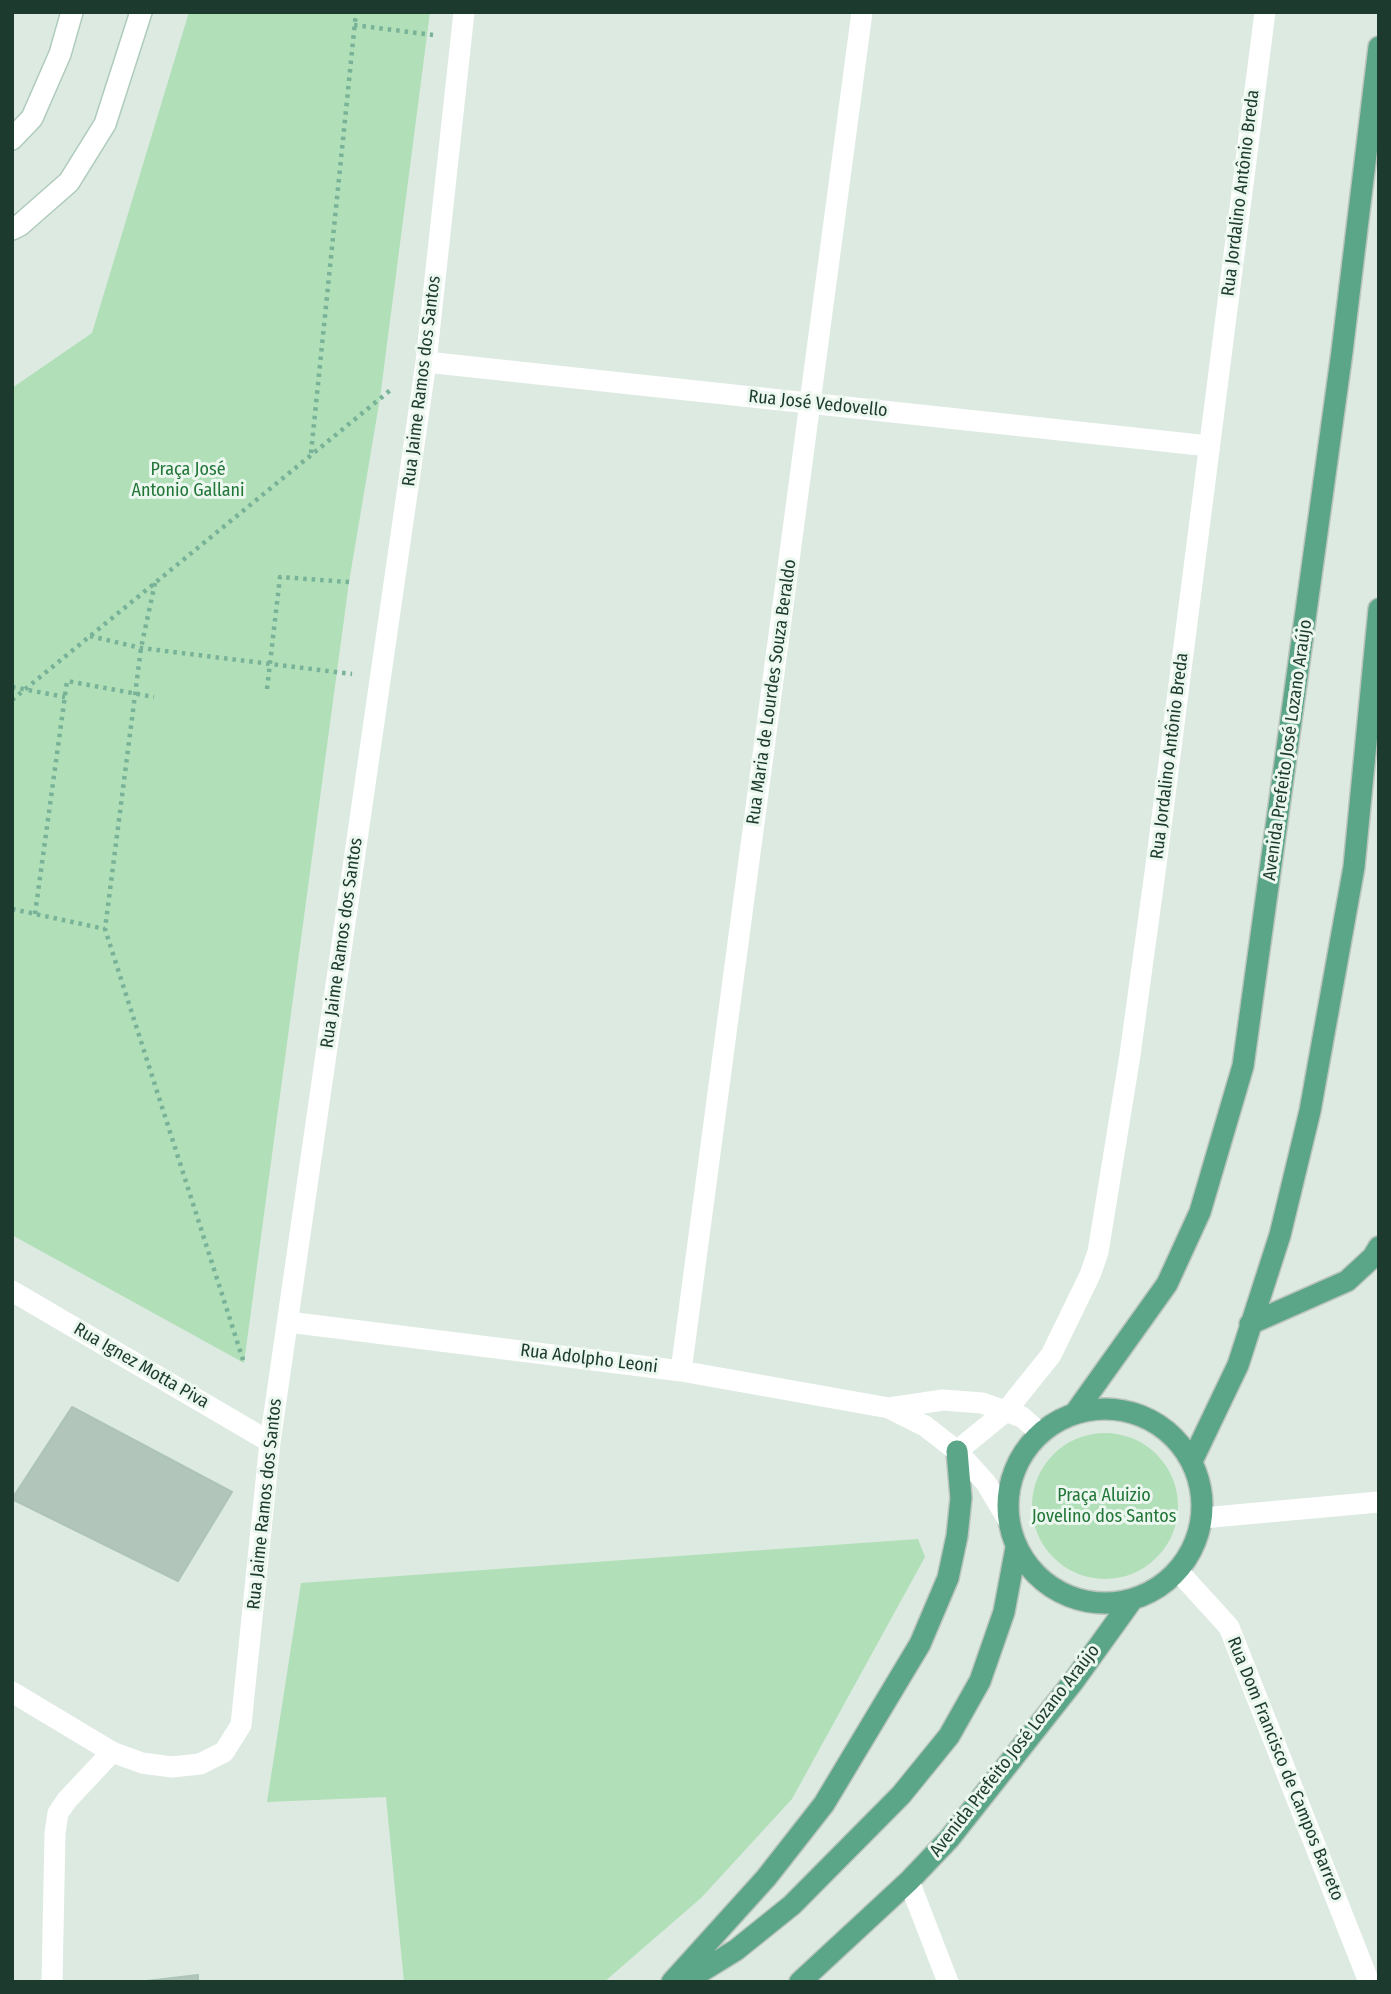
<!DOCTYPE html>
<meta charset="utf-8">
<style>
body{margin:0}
#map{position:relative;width:1391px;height:1994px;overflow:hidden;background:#dceae2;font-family:"Fira Sans Condensed",sans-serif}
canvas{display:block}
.frame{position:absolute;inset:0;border:14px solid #1c3b2e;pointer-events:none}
</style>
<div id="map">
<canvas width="1391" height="1994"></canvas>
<div class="frame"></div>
</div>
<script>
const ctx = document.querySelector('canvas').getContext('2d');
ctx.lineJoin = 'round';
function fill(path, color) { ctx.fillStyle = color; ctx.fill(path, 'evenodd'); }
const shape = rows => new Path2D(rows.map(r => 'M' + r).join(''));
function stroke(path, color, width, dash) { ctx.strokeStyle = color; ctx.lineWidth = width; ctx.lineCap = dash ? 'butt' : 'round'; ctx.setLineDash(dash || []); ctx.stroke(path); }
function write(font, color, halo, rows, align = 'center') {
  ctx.font = font + ' "Fira Sans Condensed",sans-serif'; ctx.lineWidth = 6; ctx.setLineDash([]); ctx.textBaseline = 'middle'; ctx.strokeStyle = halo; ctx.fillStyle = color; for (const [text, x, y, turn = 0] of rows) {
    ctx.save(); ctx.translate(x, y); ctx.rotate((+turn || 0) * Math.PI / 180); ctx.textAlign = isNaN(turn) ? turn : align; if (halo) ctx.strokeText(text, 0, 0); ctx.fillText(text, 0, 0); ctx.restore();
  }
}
const green = shape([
 [189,12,430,12,380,398,349,582,244,1363,12,1235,12,388,92,333],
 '1032 1506a73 73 0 1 1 146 0a73 73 0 1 1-146 0Z',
 [918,1539,925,1557,792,1799,701,1898,604,1982,404,1982,386,1797,267,1802,301,1583]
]);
const building = shape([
 [72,1407,232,1492,178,1581,12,1499,72,1407],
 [198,1975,198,1982,138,1982,198,1975]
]);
const path = shape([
 [354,25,433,35],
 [311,453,356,12],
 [155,583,141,648,105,929,244,1363],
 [90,636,141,648,352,674],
 [12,687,65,697],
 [267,689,280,577,349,582],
 [12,700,393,388],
 [12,909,105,929],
 [35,914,67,681,154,697]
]);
const street = shape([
 [426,362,1209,446],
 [12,1291,270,1442],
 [288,1322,681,1371,889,1408,925,1426,957,1451,986,1483,1008,1520],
 [681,1371,862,12],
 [889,1408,943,1400,982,1403,1022,1417,1040,1433],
 [957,1451,1006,1411,1051,1355,1090,1275,1098,1252,1130,1055,1156,865,1265,12],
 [1202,1518,1379,1502],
 [1178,1571,1229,1627,1369,1982],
 [12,1692,112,1752,142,1763,172,1767,200,1764,224,1752,241,1725,270,1442,426,362,464,12],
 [909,1881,948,1982],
 [52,1982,55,1833,58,1813,67,1800,112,1752]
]);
const secondary = shape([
 [12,139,32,118,60,54,72,12],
 [12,229,20,225,69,182,105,124,141,12]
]);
const primary = shape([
 [1250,1324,1347,1281,1373,1257,1379,1247],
 '1008 1506a97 97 0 1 1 194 0a97 97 0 1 1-194 0Z',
 [1075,1413,1167,1284,1200,1212,1243,1066,1342,352,1379,47],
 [1192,1461,1238,1365,1280,1235,1310,1111,1354,867,1379,609],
 [672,1982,766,1878,824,1804,920,1644,948,1578,957,1536,961,1498,957,1451],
 [684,1982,736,1950,792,1905,901,1795,949,1736,980,1681,1004,1612,1016,1548],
 [800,1982,909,1881,949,1839,1073,1682,1132,1600]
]);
const streetNames = [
 ["Rua Jordalino Antônio Breda",1241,193,-83],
 ["Rua Jaime Ramos dos Santos",422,381,-83],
 ["Rua José Vedovello",818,404,6],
 ["Rua Maria de Lourdes Souza Beraldo",772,692,-82],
 ["Avenida Prefeito José Lozano Araújo",1288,750,-82],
 ["Rua Jordalino Antônio Breda",1170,756,-83],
 ["Rua Jaime Ramos dos Santos",342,943,-82],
 ["Rua Adolpho Leoni",589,1359,7],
 ["Rua Ignez Motta Piva",141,1366,30],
 ["Rua Jaime Ramos dos Santos",265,1504,-84],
 ["Avenida Prefeito José Lozano Araújo",1015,1751,-52],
 ["Rua Dom Francisco de Campos Barreto",1285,1769,68]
];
const parkNames = [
 ["Praça José",188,470],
 ["Antonio Gallani",188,491],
 ["Praça Aluizio",1104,1496],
 ["Jovelino dos Santos",1104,1517]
];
fill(green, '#b1dfb7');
fill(building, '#b1c5ba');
stroke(building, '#aec4b8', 2);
stroke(secondary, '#aecbbc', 24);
stroke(primary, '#bbc4c0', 24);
stroke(path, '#78b298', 4.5, [3.5, 5]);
stroke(street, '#fff', 21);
stroke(secondary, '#fff', 21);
stroke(primary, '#5ba588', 21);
write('18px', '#1c3b2e', '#ecf7f0', streetNames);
write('18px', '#227638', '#ecf7f0', parkNames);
</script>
